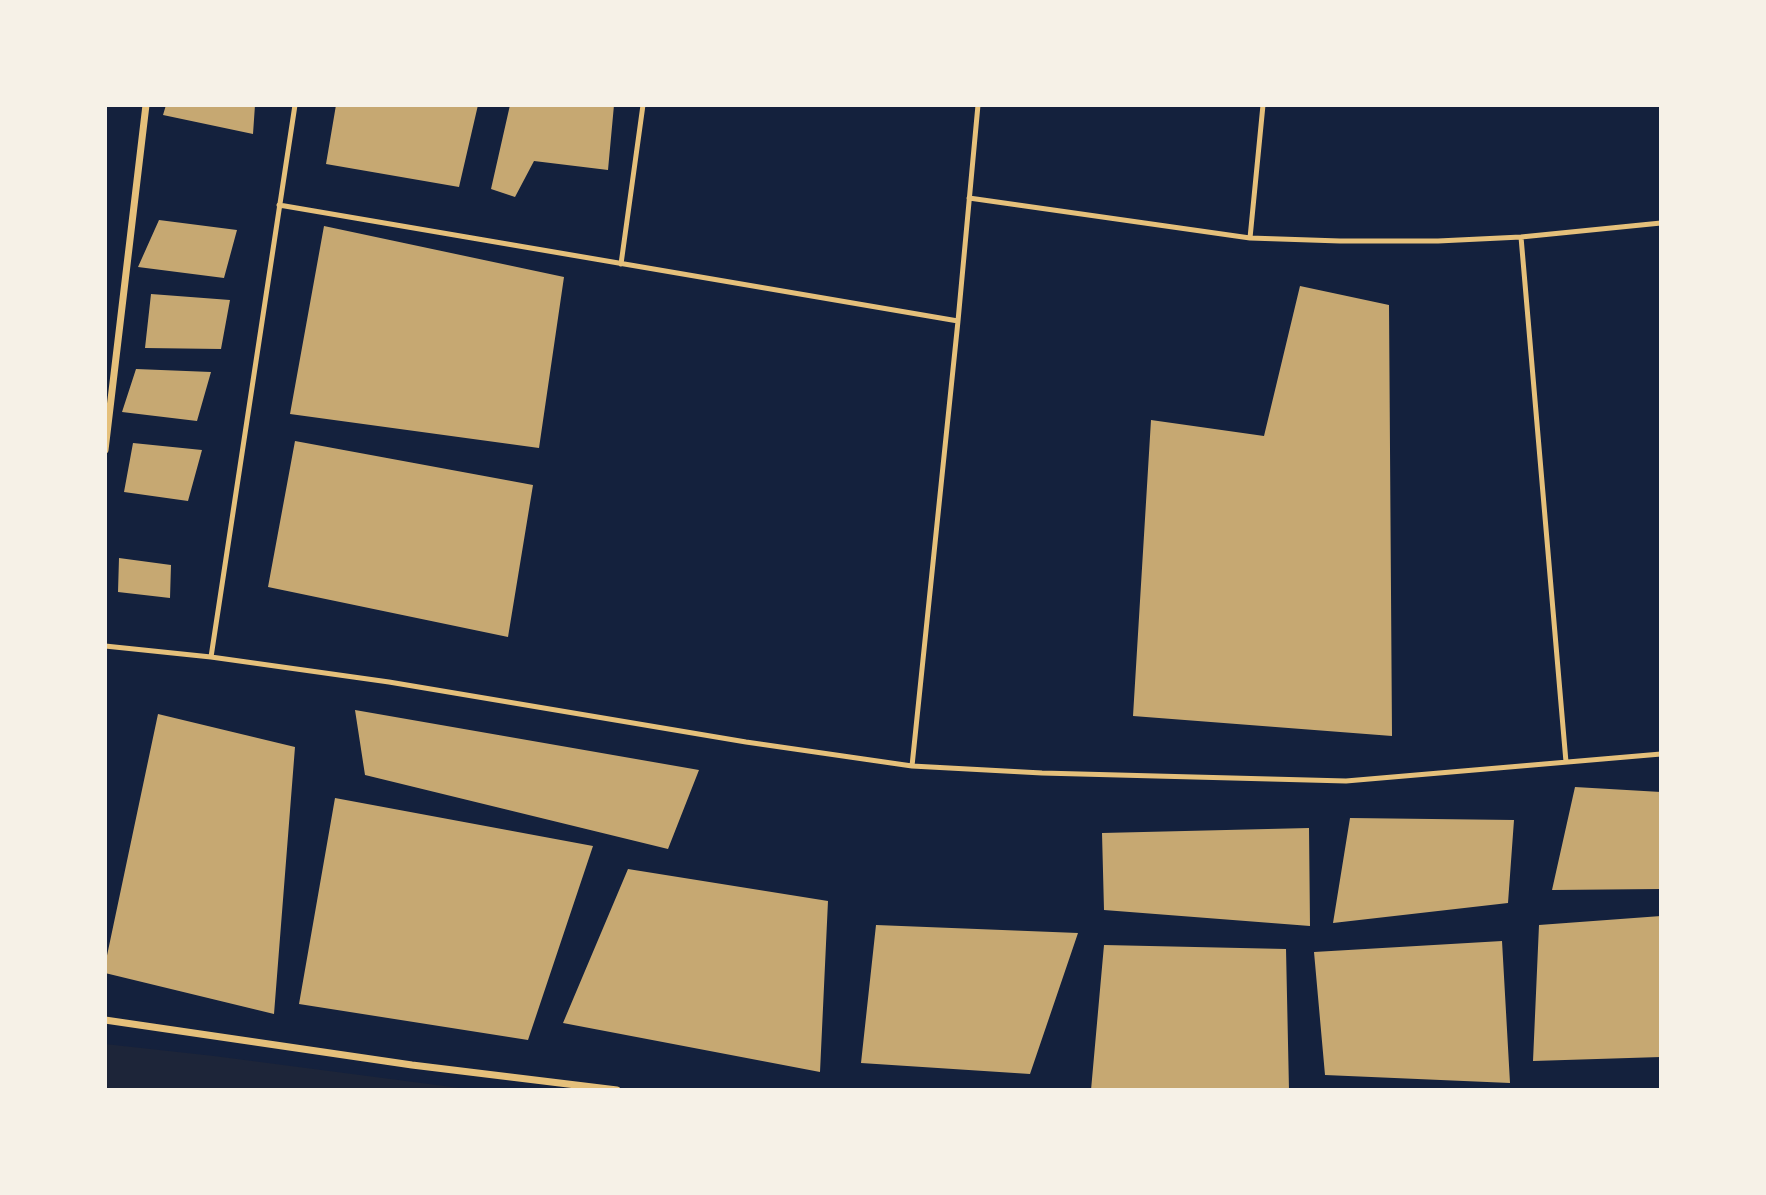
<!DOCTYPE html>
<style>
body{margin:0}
#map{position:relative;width:1766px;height:1195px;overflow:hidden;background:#14213d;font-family:Montserrat,sans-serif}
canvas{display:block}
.frame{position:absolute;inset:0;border:107px solid #f6f1e7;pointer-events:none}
</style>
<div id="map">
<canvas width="1766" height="1195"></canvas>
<div class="frame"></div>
</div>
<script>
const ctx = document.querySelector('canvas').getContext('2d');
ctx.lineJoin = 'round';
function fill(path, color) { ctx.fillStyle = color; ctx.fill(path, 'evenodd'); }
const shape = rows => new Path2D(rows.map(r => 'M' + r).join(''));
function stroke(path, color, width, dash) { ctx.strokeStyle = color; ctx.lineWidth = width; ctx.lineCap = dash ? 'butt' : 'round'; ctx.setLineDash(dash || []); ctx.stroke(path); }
const green = shape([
 [105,1044,214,1056,475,1090,105,1090]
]);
const building = shape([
 [166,105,255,105,253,134,163,115],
 [336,105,478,105,459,187,326,164],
 [510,105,614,105,608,170,534,161,515,197,491,189],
 [159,220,237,230,224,278,138,267],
 [324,226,564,277,539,448,290,414],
 [1300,286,1389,305,1392,736,1133,716,1151,420,1264,436],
 [151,294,230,300,221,349,145,348],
 [136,369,211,372,197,421,122,412],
 [295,441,533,485,508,637,268,587],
 [133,443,202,450,188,501,124,492],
 [119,558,171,565,170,598,118,592],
 [355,710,699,770,668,849,365,775],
 [158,714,295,747,274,1014,105,973,105,965],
 [1575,787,1661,792,1661,889,1552,890],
 [335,798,593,846,528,1040,299,1004],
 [1350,818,1514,820,1508,903,1333,923],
 [1309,828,1310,926,1104,910,1102,833],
 [628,869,828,901,820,1072,563,1023],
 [1661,916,1661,1057,1533,1061,1539,925],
 [876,925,1078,933,1030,1074,861,1063],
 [1502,941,1510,1083,1325,1075,1314,952],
 [1104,945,1286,949,1289,1090,1091,1090]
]);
const service = shape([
 [969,198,1250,238,1340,241,1438,241,1521,237,1661,223],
 [279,205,958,321],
 [1521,237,1566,762],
 [1250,238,1263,105],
 [621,264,643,105],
 [105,646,211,657,389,682,746,742,912,766,1042,773,1346,781,1661,754],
 [211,657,295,105],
 [912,766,958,321,978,105]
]);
const minor = shape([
 [105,450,146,105],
 [105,1020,412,1065,617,1090]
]);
fill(green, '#1d2539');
fill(building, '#c6a872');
stroke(service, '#e5c07b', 5);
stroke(minor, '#e5c07b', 7);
</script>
